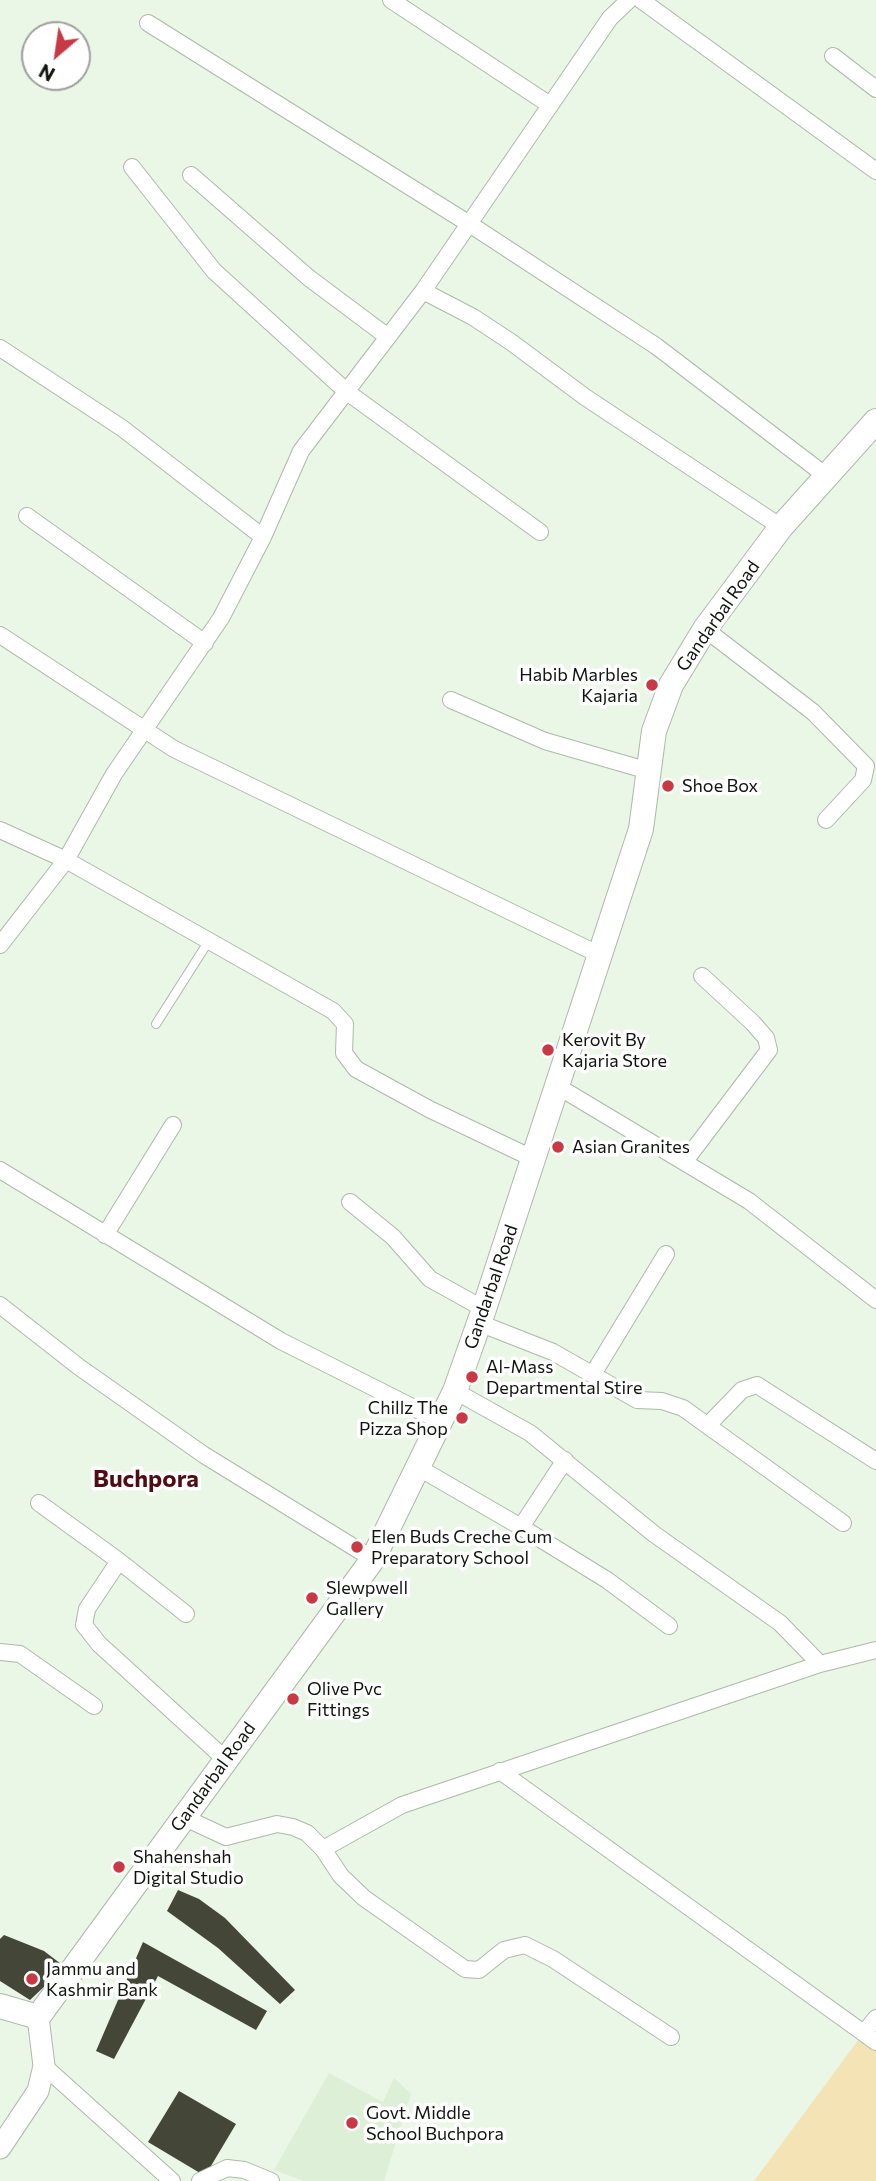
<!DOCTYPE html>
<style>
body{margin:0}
#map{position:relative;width:876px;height:2181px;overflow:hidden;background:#eaf6e6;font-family:Commissioner,sans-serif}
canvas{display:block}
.north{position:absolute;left:21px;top:21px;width:70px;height:70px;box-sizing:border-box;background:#fff;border:2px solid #9fa19f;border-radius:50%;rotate:209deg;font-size:19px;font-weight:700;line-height:28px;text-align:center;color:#10140e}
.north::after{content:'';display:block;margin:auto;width:24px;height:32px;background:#c93943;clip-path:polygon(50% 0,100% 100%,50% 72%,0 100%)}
</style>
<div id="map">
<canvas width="876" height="2181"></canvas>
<div class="north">N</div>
</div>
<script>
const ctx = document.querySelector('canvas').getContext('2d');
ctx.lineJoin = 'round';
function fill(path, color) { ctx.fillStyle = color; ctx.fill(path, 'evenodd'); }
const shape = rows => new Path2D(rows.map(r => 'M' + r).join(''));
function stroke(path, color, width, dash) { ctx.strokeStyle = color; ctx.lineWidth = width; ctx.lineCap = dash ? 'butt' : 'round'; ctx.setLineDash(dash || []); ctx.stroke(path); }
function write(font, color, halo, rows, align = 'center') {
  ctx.font = font + ' Commissioner,sans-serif'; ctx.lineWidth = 7; ctx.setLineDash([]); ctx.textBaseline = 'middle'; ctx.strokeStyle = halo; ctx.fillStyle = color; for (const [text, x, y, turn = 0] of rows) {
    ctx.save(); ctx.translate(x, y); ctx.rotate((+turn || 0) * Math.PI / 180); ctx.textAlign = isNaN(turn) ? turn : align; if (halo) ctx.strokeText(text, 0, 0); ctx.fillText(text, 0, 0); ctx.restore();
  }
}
const built = shape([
 [329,2073,383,2102,394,2078,411,2094,384,2181,304,2181,274,2170]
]);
const green = shape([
 [876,2016,876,2181,754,2181]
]);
const building = shape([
 [178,1890,199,1899,225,1918,295,1990,280,2004,218,1948,167,1911],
 [4,1935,44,1951,65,1967,30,2000,0,1981,0,1939],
 [143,1942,267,2011,256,2030,158,1976,114,2059,96,2051],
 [179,2091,236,2124,205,2176,148,2142]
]);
const lane = shape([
 [156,1024,210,939]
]);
const street = shape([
 [391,0,550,105],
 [641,0,876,171],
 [148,23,471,225,656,346,825,475],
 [833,56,876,89],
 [132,167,214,271,347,392,540,532],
 [191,175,309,278,388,337],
 [423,291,473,317,511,342,585,397,781,527],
 [0,348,122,428,263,537],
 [27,516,205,643],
 [705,629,813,712,866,766,863,780,826,820],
 [0,635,174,749,600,955],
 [451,700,545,741,649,771],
 [0,830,66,860,333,1011,345,1024,344,1053,356,1069,429,1109,534,1159],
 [0,945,66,860,114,774,221,618,263,537,301,451,423,291,610,18,629,0],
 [557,1086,749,1201,876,1300],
 [685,1161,769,1050,766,1038,753,1023,702,976],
 [0,1170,281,1341,440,1421],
 [350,1202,393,1237,430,1279,484,1309],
 [105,1235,173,1125],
 [0,1305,79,1367,204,1455,373,1559],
 [479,1323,553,1352,637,1400,662,1401,683,1408,843,1523],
 [593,1374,666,1254],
 [455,1391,530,1433,654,1534,780,1623,820,1664],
 [709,1424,742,1390,757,1385,876,1461],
 [419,1468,521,1527,565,1460],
 [39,1503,119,1561,186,1614],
 [521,1527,607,1580,669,1626],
 [119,1561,87,1609,84,1625,99,1644,225,1759],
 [0,1652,20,1654,94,1706],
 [500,1771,876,2042],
 [183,1817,226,1837,277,1824,293,1827,307,1833,323,1849,341,1876,364,1898,465,1969,479,1970,504,1950,525,1945,553,1959,671,2037],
 [323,1849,402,1805,820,1664,876,1650],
 [864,2033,876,2018],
 [44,2066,172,2181],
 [200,2181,227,2168,244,2170,271,2181]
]);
const secondary = shape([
 [0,2148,38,2091,44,2066,38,2017]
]);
const primary = shape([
 [0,2006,38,2017,373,1559,455,1391,484,1309,641,829,654,731,671,685,705,629,781,527,876,421]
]);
const markers = [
 [652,685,7,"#c93943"],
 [668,786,7,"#c93943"],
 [548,1050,7,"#c93943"],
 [558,1147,7,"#c93943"],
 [472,1377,7,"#c93943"],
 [462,1418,7,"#c93943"],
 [357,1547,7,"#c93943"],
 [312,1598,7,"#c93943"],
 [293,1699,7,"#c93943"],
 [119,1867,7,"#c93943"],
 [32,1979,7,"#c93943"],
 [352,2123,7,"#c93943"]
];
const streetNames = [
 ["Gandarbal Road",718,616,-55],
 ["Gandarbal Road",491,1287,-71],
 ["Gandarbal Road",213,1777,-54]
];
const poiNames = [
 ["Habib Marbles",638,675,"right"],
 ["Kajaria",638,696,"right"],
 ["Shoe Box",682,786],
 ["Kerovit By",562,1040],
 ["Kajaria Store",562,1061],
 ["Asian Granites",572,1147],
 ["Al-Mass",486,1367],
 ["Departmental Stire",486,1388],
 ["Chillz The",448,1408,"right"],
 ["Pizza Shop",448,1429,"right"],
 ["Elen Buds Creche Cum",371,1537],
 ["Preparatory School",371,1558],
 ["Slewpwell",326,1588],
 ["Gallery",326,1609],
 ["Olive Pvc",307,1689],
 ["Fittings",307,1710],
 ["Shahenshah",133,1857],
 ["Digital Studio",133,1878],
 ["Jammu and",46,1969],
 ["Kashmir Bank",46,1990],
 ["Govt. Middle",366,2113],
 ["School Buchpora",366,2134]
];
const districtNames = [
 ["Buchpora",146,1479]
];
fill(built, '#deefd8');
fill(green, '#f4e4b5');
fill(building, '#444637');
stroke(lane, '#adb9a9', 10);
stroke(street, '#adb9a9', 18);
stroke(secondary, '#adb9a9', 23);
stroke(primary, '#adb9a9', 26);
stroke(lane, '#fff', 8);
stroke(street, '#fff', 16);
stroke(secondary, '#fff', 21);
stroke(primary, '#fff', 24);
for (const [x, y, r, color] of markers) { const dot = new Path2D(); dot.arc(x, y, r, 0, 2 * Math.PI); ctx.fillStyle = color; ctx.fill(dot); stroke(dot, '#fff', 2.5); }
write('18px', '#10140e', '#fff', streetNames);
write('18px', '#10140e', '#fff', poiNames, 'left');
write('bold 24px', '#510c13', '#fff', districtNames);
</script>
